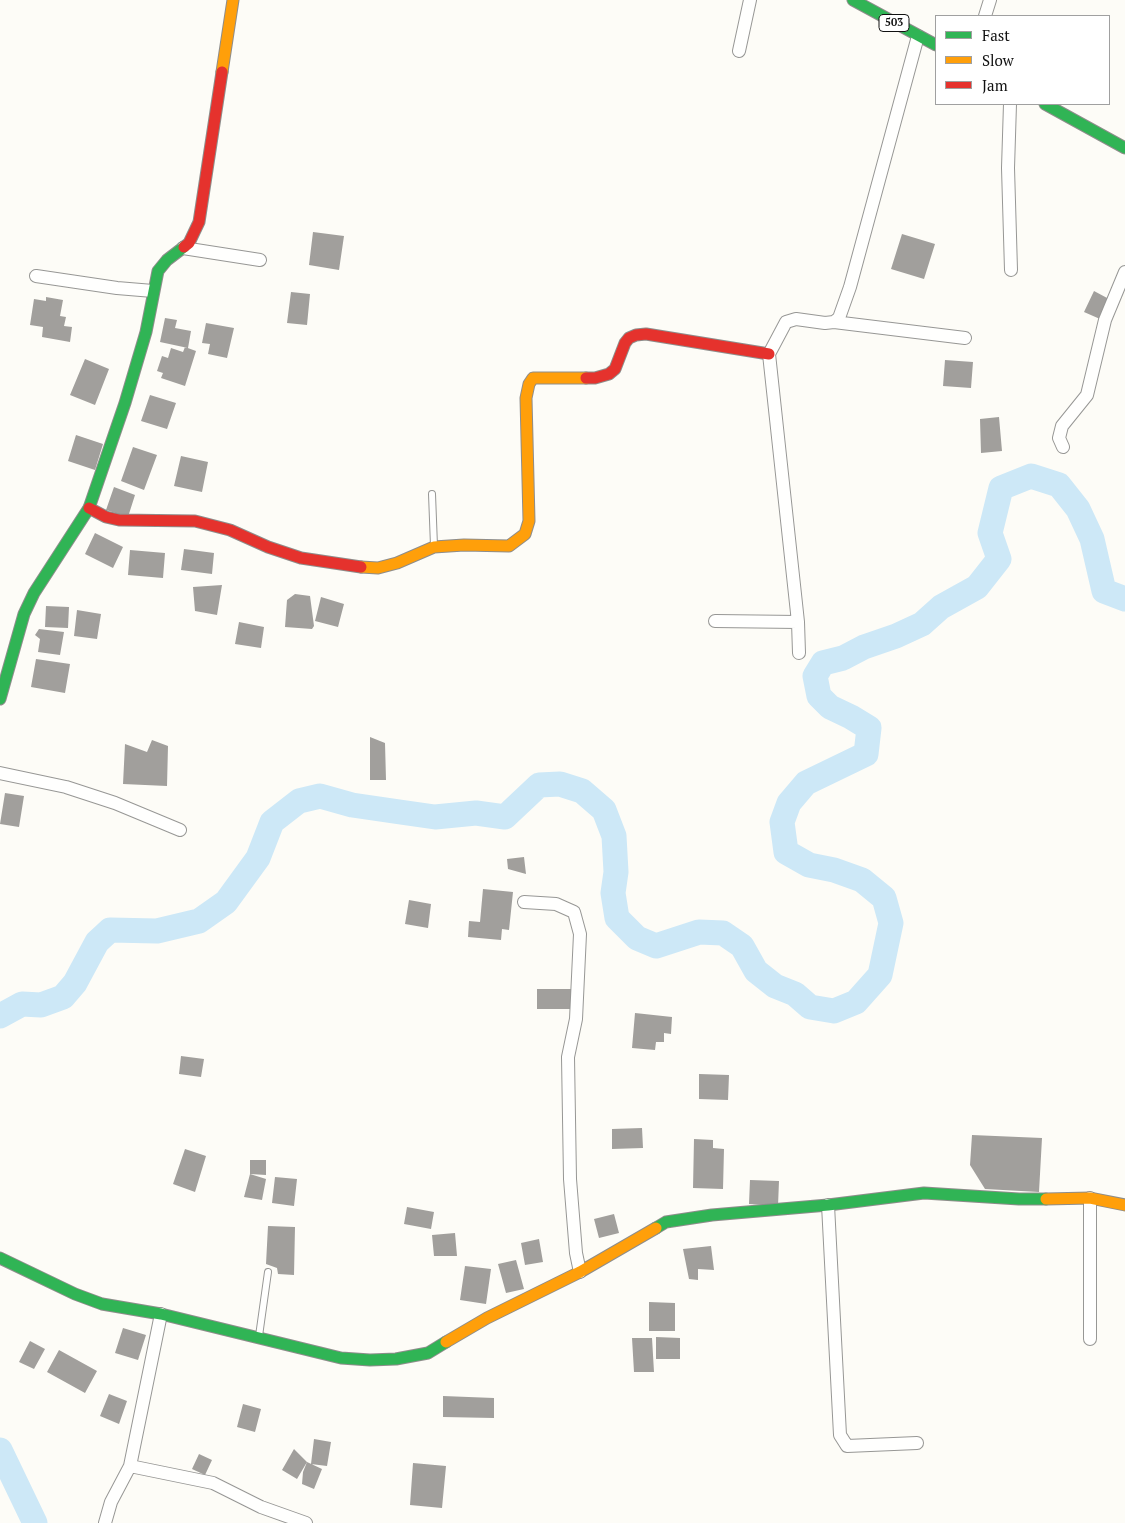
<!DOCTYPE html>
<style>
body{margin:0}
#map{position:relative;width:1125px;height:1523px;overflow:hidden;background:#fdfcf7;font-family:"PT Serif",serif}
canvas{display:block}
.legend{position:absolute;left:935px;top:15px;width:175px;height:90px;box-sizing:border-box;background:#fff;border:1px solid #a0a0a0;margin:0;padding:6px 9px;list-style:none;font-size:15px;color:#111}
.legend li{display:flex;align-items:center;gap:10px;height:25px}
.legend b{width:25px;border:1px solid #a0a0a0}
</style>
<div id="map">
<canvas width="1125" height="1523"></canvas>
<ul class="legend">
<li><b style="height:6px;background:#30b455"></b>Fast</li>
<li><b style="height:6px;background:#ff9f0a"></b>Slow</li>
<li><b style="height:6px;background:#e5322d"></b>Jam</li>
</ul>
</div>
<script>
const ctx = document.querySelector('canvas').getContext('2d');
ctx.lineJoin = 'round';
const shape = rows => new Path2D(rows.map(r => 'M' + r).join(''));
function stroke(path, color, width, dash) { ctx.strokeStyle = color; ctx.lineWidth = width; ctx.lineCap = dash ? 'butt' : 'round'; ctx.setLineDash(dash || []); ctx.stroke(path); }
function fill(path, color) { ctx.fillStyle = color; ctx.fill(path, 'evenodd'); }
function write(font, color, halo, rows, align = 'center') {
  ctx.font = font + ' "PT Serif",serif'; ctx.lineWidth = 5; ctx.setLineDash([]); ctx.textBaseline = 'middle'; ctx.strokeStyle = halo; ctx.fillStyle = color; for (const [text, x, y, turn = 0] of rows) {
    ctx.save(); ctx.translate(x, y); ctx.rotate((+turn || 0) * Math.PI / 180); ctx.textAlign = isNaN(turn) ? turn : align; if (halo) ctx.strokeText(text, 0, 0); ctx.fillText(text, 0, 0); ctx.restore();
  }
}
const river = shape([
 [0,1016,22,1004,41,1005,63,997,75,983,97,942,110,930,157,931,199,921,226,902,258,858,272,822,299,801,320,796,352,805,400,812,435,817,476,813,505,817,539,785,560,784,582,791,604,810,614,836,616,872,613,893,617,918,637,938,656,946,699,932,723,933,742,946,756,971,775,986,795,994,810,1007,834,1011,856,1002,880,975,891,923,884,898,862,880,834,870,809,865,786,852,782,822,789,803,806,783,866,754,869,728,851,717,830,707,819,696,815,676,823,663,843,658,864,647,896,636,922,624,941,607,977,587,999,559,990,533,1001,488,1031,476,1059,485,1078,509,1092,539,1104,591,1125,599],
 [0,1450,35,1523]
]);
const building = shape([
 [313,232,344,236,339,270,309,265],
 [902,234,935,244,924,279,891,269],
 [1094,291,1109,299,1100,319,1084,312],
 [291,292,310,294,307,325,287,323],
 [46,297,63,300,60,316,66,317,64,326,72,327,70,342,42,337,43,327,30,325,34,299,46,301],
 [165,318,177,320,175,328,191,331,188,348,160,342],
 [206,323,234,328,227,358,208,354,210,344,202,343],
 [185,347,196,351,185,386,161,378,163,373,157,371,162,356,168,358,171,348,183,352],
 [85,359,109,369,95,405,70,395],
 [945,360,973,362,971,388,943,386],
 [150,395,176,403,167,429,141,421],
 [999,417,1002,451,981,453,980,419],
 [76,435,103,444,95,470,68,461],
 [133,447,157,455,144,490,121,481],
 [181,456,208,462,202,492,174,486],
 [114,487,135,495,128,517,106,510],
 [95,533,123,547,113,568,85,554],
 [184,549,214,553,212,574,181,570],
 [130,550,165,553,163,578,128,575],
 [222,585,217,615,195,611,193,587],
 [295,594,310,596,314,626,312,629,285,627,287,600],
 [321,597,344,604,338,627,315,621],
 [46,606,69,607,68,628,45,627],
 [77,610,101,614,97,639,74,636],
 [239,622,264,627,261,648,235,644],
 [39,629,64,632,60,655,38,652,40,639,35,635],
 [36,659,70,664,65,693,31,687],
 [370,737,385,743,386,780,370,780],
 [152,740,168,746,167,786,123,784,125,744,147,752],
 [5,793,24,796,19,827,0,824],
 [524,857,526,874,508,869,507,859],
 [483,889,513,892,509,930,502,929,501,940,468,937,469,921,480,922],
 [409,900,431,904,428,928,405,924],
 [537,989,574,989,574,1009,537,1009],
 [635,1013,672,1017,671,1034,664,1033,664,1042,656,1042,655,1050,632,1048],
 [181,1056,204,1059,201,1077,179,1074],
 [699,1074,729,1075,728,1100,699,1099],
 [642,1128,643,1148,612,1149,612,1129],
 [972,1135,1042,1138,1039,1192,985,1189,970,1165],
 [694,1139,713,1140,713,1148,724,1149,723,1189,693,1188],
 [185,1149,206,1156,195,1192,173,1184],
 [250,1160,266,1160,266,1175,250,1174,266,1179,262,1200,244,1197,250,1174],
 [275,1177,297,1179,294,1206,272,1203],
 [750,1180,779,1181,778,1206,749,1204],
 [407,1207,434,1212,431,1229,404,1224],
 [614,1214,619,1233,599,1238,594,1219],
 [268,1226,295,1227,294,1275,278,1274,277,1268,266,1264],
 [455,1233,457,1256,434,1256,432,1235],
 [539,1239,543,1262,525,1265,521,1243],
 [711,1246,714,1270,698,1269,698,1280,689,1279,683,1249],
 [516,1260,524,1289,506,1293,498,1264],
 [465,1266,491,1269,486,1304,460,1300],
 [649,1302,675,1303,675,1331,649,1331],
 [123,1328,146,1335,138,1360,115,1353],
 [656,1337,680,1338,680,1359,656,1359],
 [632,1338,652,1338,654,1372,634,1372],
 [30,1341,45,1349,34,1369,19,1362],
 [59,1350,97,1371,85,1393,47,1372],
 [109,1394,127,1401,119,1424,100,1416],
 [443,1396,494,1398,494,1418,443,1417],
 [243,1404,261,1409,255,1432,237,1427],
 [314,1439,331,1442,327,1466,311,1464],
 [294,1449,307,1462,297,1479,282,1470],
 [199,1454,212,1460,205,1475,192,1469],
 [307,1462,322,1469,314,1489,302,1484,303,1472],
 [413,1463,446,1466,442,1508,410,1505]
]);
const lane = shape([
 [432,494,434,546],
 [259,1336,268,1272]
]);
const street = shape([
 [985,16,990,0],
 [739,51,750,0],
 [1010,104,1008,168,1011,270],
 [183,248,260,260],
 [36,276,117,288,153,291],
 [834,322,965,338],
 [1063,447,1059,438,1062,426,1087,395,1105,320,1125,272],
 [715,621,798,622],
 [799,653,798,622,769,354,786,322,796,319,825,323,834,322,839,318,850,287,918,36],
 [0,773,66,787,115,803,180,830],
 [524,902,556,904,574,912,580,934,576,1019,568,1057,570,1179,576,1253,580,1272],
 [1090,1198,1090,1339],
 [828,1205,840,1435,847,1446,917,1443],
 [130,1466,213,1483,261,1507,306,1523],
 [105,1523,111,1502,130,1466,161,1314]
]);
const fast = shape([
 [853,0,936,45],
 [1045,104,1125,148],
 [0,699,24,614,34,593,89,508,125,403,146,332,158,271,167,260,184,247],
 [656,1228,666,1222,712,1215,828,1205,924,1193,1019,1199,1046,1199],
 [0,1258,75,1294,102,1304,161,1314,341,1358,370,1360,396,1359,428,1353,446,1342]
]);
const slow = shape([
 [222,72,233,0],
 [361,567,378,568,397,563,434,547,464,545,509,546,525,534,529,521,526,398,529,384,533,378,586,378],
 [1046,1199,1090,1198,1125,1205],
 [446,1342,487,1318,580,1272,656,1228]
]);
const jam = shape([
 [184,247,189,243,199,222,222,72],
 [586,378,595,378,609,374,615,369,625,343,629,338,636,335,646,334,769,354],
 [89,508,106,517,119,520,195,521,230,530,268,547,301,558,361,567]
]);
const shields = [
 [894,23,30]
];
const shieldNames = [
 ["503",894,23]
];
stroke(river, '#cde8f7', 25);
fill(building, '#a19f9c');
stroke(lane, '#979795', 8);
stroke(street, '#979795', 14);
stroke(fast, '#8e8d8b', 13);
stroke(slow, '#8e8d8b', 13);
stroke(jam, '#8e8d8b', 13);
stroke(lane, '#fffffe', 6);
stroke(street, '#fffffe', 12);
stroke(fast, '#30b455', 11);
stroke(slow, '#ff9f0a', 11);
stroke(jam, '#e5322d', 11);
for (const [x, y, w] of shields) { const box = new Path2D(); box.roundRect(x - w / 2, y - 8.5, w, 17, 4); ctx.fillStyle = '#fff'; ctx.fill(box); stroke(box, '#111', 1); }
write('bold 11px', '#111', null, shieldNames);
</script>
